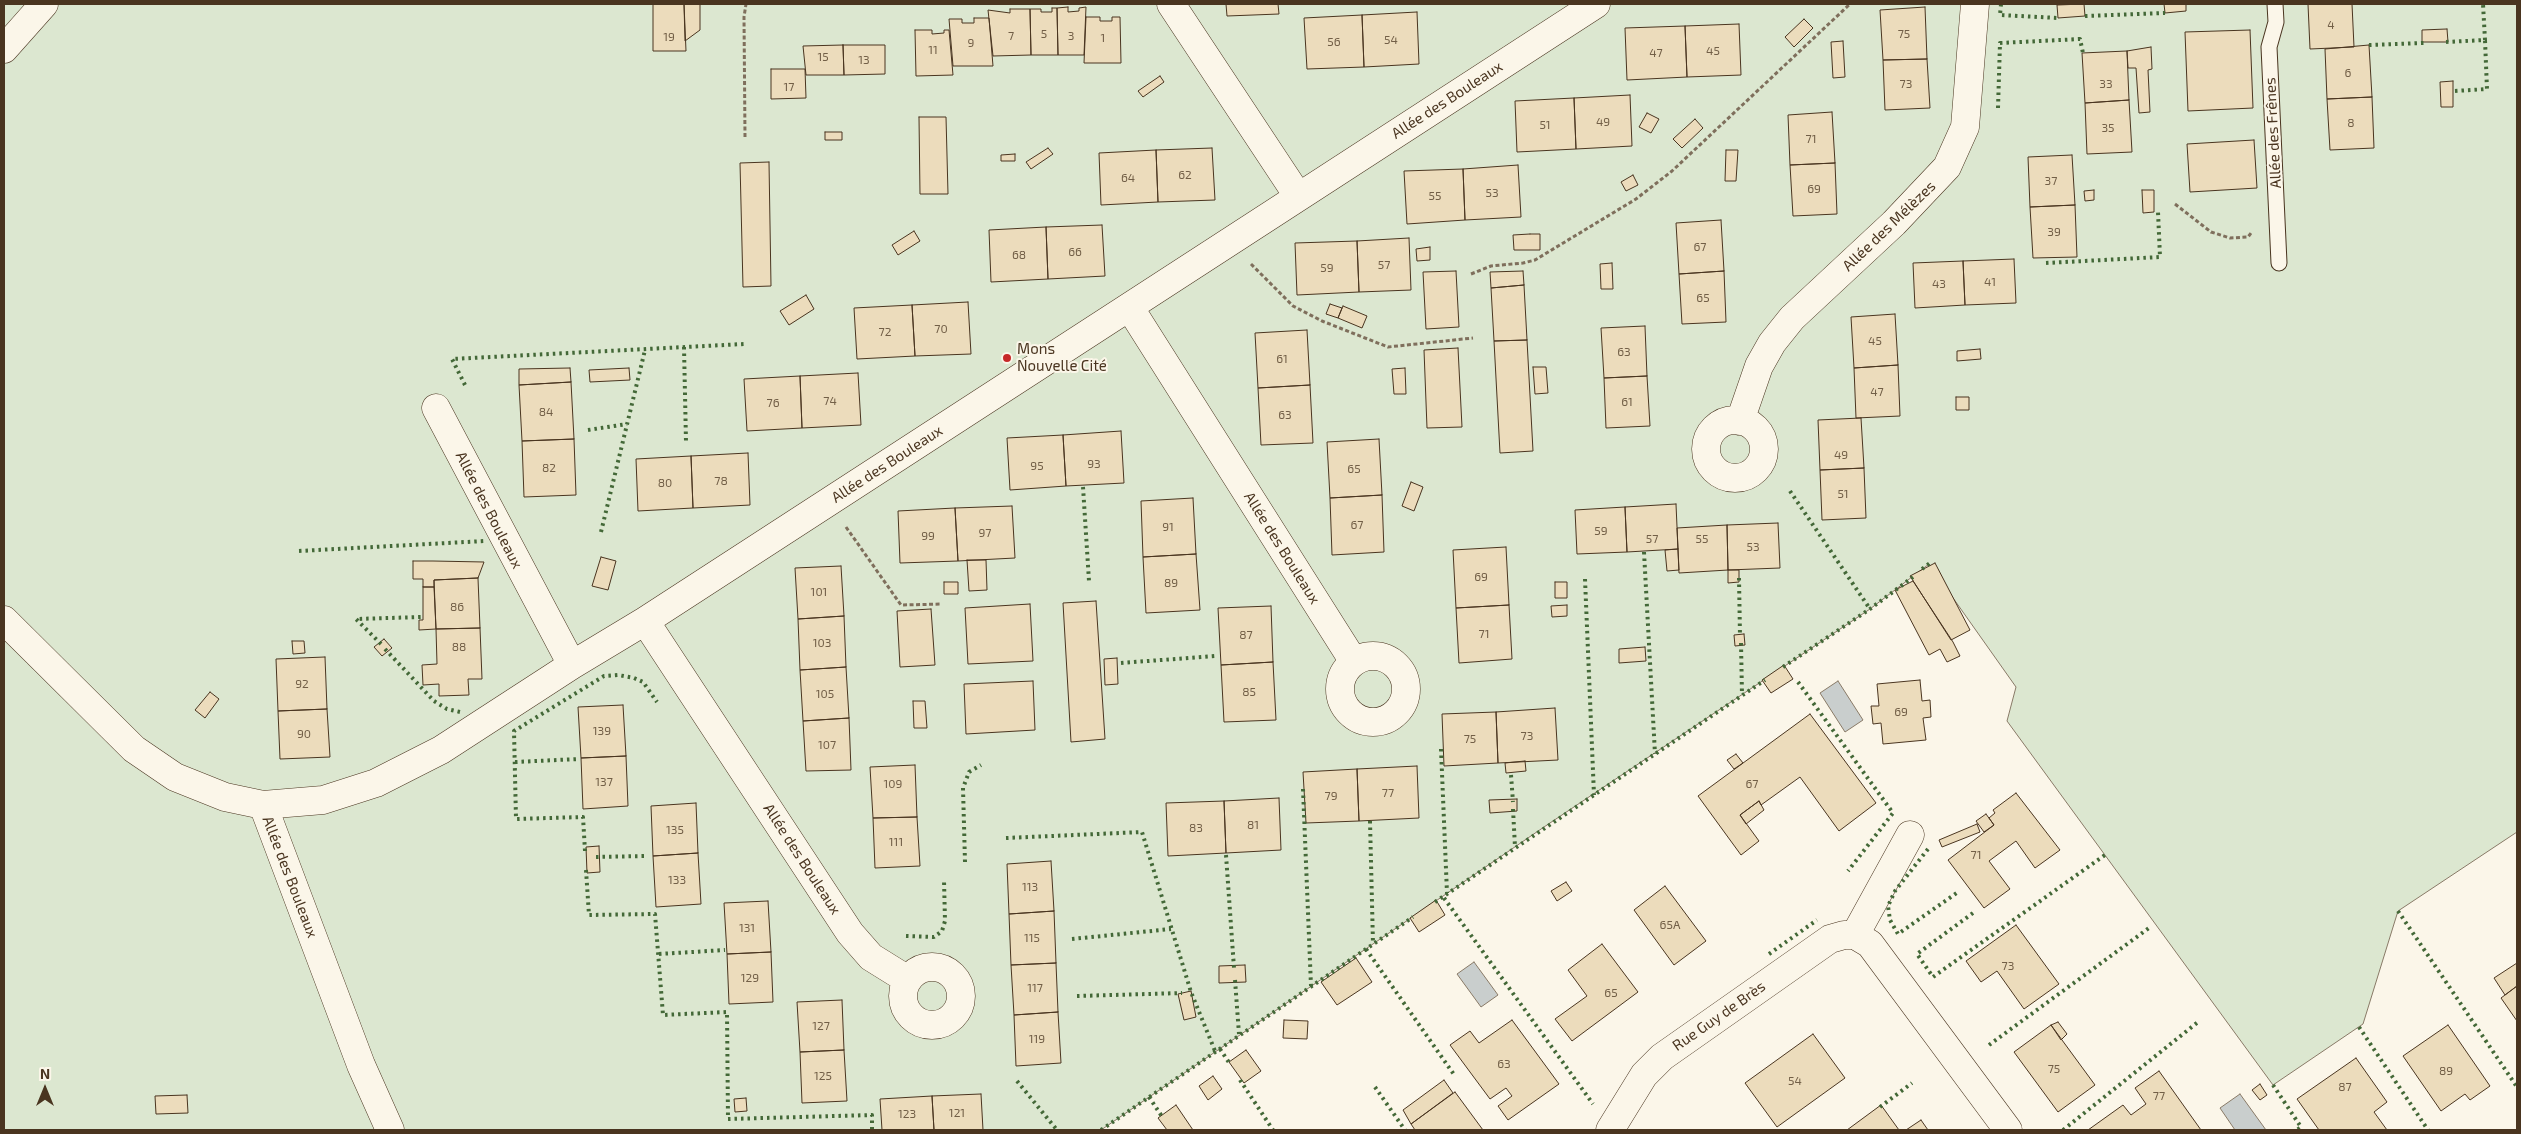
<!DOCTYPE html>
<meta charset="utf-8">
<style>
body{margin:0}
#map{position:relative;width:2521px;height:1134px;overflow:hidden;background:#fbf6e9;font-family:"Exo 2",sans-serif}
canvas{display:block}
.frame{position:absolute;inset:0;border:5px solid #4a3520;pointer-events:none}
.north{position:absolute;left:20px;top:1064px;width:50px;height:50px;-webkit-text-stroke:4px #fbf6e9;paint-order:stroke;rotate:0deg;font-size:14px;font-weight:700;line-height:20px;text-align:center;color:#4a3520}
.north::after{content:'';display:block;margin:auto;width:18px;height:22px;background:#4a3520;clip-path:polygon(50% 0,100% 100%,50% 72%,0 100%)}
</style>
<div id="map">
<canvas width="2521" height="1134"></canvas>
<div class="frame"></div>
<div class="north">N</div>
</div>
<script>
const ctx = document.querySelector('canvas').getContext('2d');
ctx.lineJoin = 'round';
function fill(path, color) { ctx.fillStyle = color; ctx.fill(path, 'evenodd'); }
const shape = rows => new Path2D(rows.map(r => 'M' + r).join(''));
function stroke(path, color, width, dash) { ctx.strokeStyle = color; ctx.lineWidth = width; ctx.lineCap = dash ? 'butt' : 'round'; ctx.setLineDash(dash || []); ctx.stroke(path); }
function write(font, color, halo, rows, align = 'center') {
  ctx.font = font + ' "Exo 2",sans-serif'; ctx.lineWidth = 4; ctx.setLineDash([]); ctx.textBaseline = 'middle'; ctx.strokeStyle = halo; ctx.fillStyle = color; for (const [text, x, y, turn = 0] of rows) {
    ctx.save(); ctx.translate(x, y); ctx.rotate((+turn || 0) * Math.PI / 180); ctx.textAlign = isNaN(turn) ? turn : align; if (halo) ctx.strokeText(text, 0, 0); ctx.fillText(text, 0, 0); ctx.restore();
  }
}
const green = shape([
 [4,4,2517,4,2517,832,2398,911,2363,1024,2273,1085,2007,721,2016,687,1929,564,1870,609,1544,827,1101,1130,4,1130,4,4]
]);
const water = shape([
 [1838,681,1863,720,1845,732,1820,693,1838,681],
 [1474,962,1498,995,1481,1007,1457,974,1474,962],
 [2240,1094,2266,1130,2235,1130,2220,1108,2240,1094]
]);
const building = shape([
 [653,4,684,4,686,51,653,51,653,4],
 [684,4,700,4,700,30,685,41,684,4],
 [1226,4,1278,4,1279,14,1227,16,1226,4],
 [2084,4,2085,16,2058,18,2057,5,2084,4],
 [2164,4,2186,4,2186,11,2165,13,2164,4],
 [2308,4,2352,4,2354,47,2310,49,2308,4],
 [1068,7,1068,12,1079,11,1079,8,1086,7,1084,55,1058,55,1057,8,1068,7],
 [1925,7,1927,59,1883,60,1880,10,1925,7],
 [1052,8,1057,8,1058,55,1031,55,1030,9,1041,9,1041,12,1052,12,1052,8],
 [1010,9,1030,9,1031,55,993,56,988,10,1010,13,1010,9],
 [1417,12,1419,64,1364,67,1362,15,1417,12],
 [1362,15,1364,67,1307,69,1304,18,1362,15],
 [1086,17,1100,17,1100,21,1112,21,1112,17,1120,17,1121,63,1084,63,1086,17],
 [974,18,989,18,993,66,953,66,949,19,962,19,962,23,974,23,974,18],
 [1804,19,1813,28,1794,47,1785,37,1804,19],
 [1739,24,1741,75,1687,77,1685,26,1739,24],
 [1685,26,1687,77,1627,80,1625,28,1685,26],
 [2447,29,2448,42,2422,42,2422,30,2447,29],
 [915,30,932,30,932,34,944,33,944,30,949,30,953,75,916,76,915,30],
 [2250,30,2253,108,2188,111,2185,32,2250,30],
 [1843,41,1845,77,1833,78,1831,42,1843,41],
 [843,45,844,75,806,75,803,46,843,45],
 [843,45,885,45,885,74,844,75,843,45],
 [2369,45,2372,97,2327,99,2325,49,2369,45],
 [2151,47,2152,69,2148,70,2150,112,2139,113,2136,68,2128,68,2127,51,2151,47],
 [2127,51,2129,100,2085,103,2082,53,2127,51],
 [1927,59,1930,108,1885,110,1883,60,1927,59],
 [771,69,805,69,806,98,771,99,771,69],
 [1160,76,1164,82,1143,97,1138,91,1160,76],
 [2453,81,2453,107,2441,107,2440,82,2453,81],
 [1630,95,1632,146,1576,149,1574,98,1630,95],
 [2372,97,2374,148,2330,150,2327,99,2372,97],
 [1574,98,1576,149,1517,152,1515,101,1574,98],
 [2129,100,2132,152,2087,154,2085,103,2129,100],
 [1832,112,1835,163,1790,165,1788,115,1832,112],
 [1647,113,1659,119,1651,133,1639,127,1647,113],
 [919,117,946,117,948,194,920,194,919,117],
 [1695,119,1703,128,1682,148,1673,139,1695,119],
 [825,132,842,132,842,140,825,140,825,132],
 [2254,140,2257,188,2190,192,2187,144,2254,140],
 [1048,148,1053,154,1031,169,1026,162,1048,148],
 [1212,148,1215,200,1158,202,1156,150,1212,148],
 [1156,150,1158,202,1101,205,1099,153,1156,150],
 [1726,150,1738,150,1736,181,1725,181,1726,150],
 [1015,154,1015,161,1001,161,1001,155,1015,154],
 [2072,155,2075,205,2030,207,2028,157,2072,155],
 [769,162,771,286,743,287,740,163,769,162],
 [1835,163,1837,214,1793,216,1790,165,1835,163],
 [1518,165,1521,217,1465,220,1463,169,1518,165],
 [1463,169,1465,220,1407,224,1404,171,1463,169],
 [1633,175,1638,185,1626,191,1621,182,1633,175],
 [2094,190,2094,200,2085,201,2084,191,2094,190],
 [2142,190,2154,190,2154,212,2143,213,2142,190],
 [2075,205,2077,257,2033,258,2030,207,2075,205],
 [1721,220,1724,271,1679,274,1676,223,1721,220],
 [1102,225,1105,276,1048,279,1046,227,1102,225],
 [1046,227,1048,279,991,282,989,230,1046,227],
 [914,231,920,241,898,255,892,245,914,231],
 [1530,234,1540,234,1540,250,1514,250,1513,235,1530,234],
 [1409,238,1411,290,1359,292,1357,241,1409,238],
 [1357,241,1359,292,1297,295,1295,243,1357,241],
 [1430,247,1430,260,1417,261,1416,249,1430,247],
 [2014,259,2016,303,1965,305,1963,261,2014,259],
 [1963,261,1965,305,1915,308,1913,263,1963,261],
 [1612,263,1613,289,1601,289,1600,264,1612,263],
 [1456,271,1459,327,1426,329,1423,272,1456,271],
 [1523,271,1524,285,1491,288,1490,272,1523,271],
 [1724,271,1726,322,1682,324,1679,274,1724,271],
 [1524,285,1527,340,1494,341,1491,288,1524,285],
 [806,295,814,309,789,325,780,311,806,295],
 [968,302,971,354,915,356,912,305,968,302],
 [1330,304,1342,308,1338,318,1326,314,1330,304],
 [912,305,915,356,857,359,854,308,912,305],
 [1343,306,1367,316,1362,328,1338,318,1343,306],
 [1895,314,1898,365,1854,368,1851,317,1895,314],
 [1645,326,1647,376,1604,378,1601,328,1645,326],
 [1307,330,1310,385,1258,388,1255,333,1307,330],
 [1527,340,1533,451,1500,453,1494,341,1527,340],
 [1458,348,1462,427,1427,428,1424,350,1458,348],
 [1980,349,1981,359,1957,361,1957,351,1980,349],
 [1898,365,1900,416,1856,418,1854,368,1898,365],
 [1533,367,1546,367,1548,393,1535,394,1533,367],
 [570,368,571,382,519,385,519,369,570,368],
 [629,368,630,380,590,382,589,370,629,368],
 [1405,368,1406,394,1394,394,1392,369,1405,368],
 [858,373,861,425,802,428,800,376,858,373],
 [800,376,802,428,747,431,744,379,800,376],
 [1647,376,1650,426,1606,428,1604,378,1647,376],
 [571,382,574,439,522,441,519,385,571,382],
 [1310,385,1313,443,1261,445,1258,388,1310,385],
 [1956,397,1969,397,1969,410,1956,410,1956,397],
 [1861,418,1864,468,1820,470,1818,420,1861,418],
 [1121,431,1124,483,1066,486,1063,435,1121,431],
 [1063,435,1066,486,1010,490,1007,438,1063,435],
 [574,439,576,495,524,497,522,441,574,439],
 [1379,439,1382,495,1330,498,1327,442,1379,439],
 [748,453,750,505,693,508,691,456,748,453],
 [691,456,693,508,638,511,636,459,691,456],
 [1864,468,1866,518,1822,520,1820,470,1864,468],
 [1411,482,1423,487,1414,511,1402,506,1411,482],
 [1382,495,1384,552,1332,555,1330,498,1382,495],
 [1193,498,1196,554,1143,557,1141,501,1193,498],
 [1676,504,1678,549,1627,552,1625,507,1676,504],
 [1012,506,1015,558,958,561,955,508,1012,506],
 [1625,507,1627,552,1577,554,1575,510,1625,507],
 [955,508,958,561,900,563,898,511,955,508],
 [1778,523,1780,568,1728,570,1727,525,1778,523],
 [1727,525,1728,570,1679,573,1677,528,1727,525],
 [1506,547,1509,605,1456,608,1453,550,1506,547],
 [1678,549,1679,570,1667,571,1665,550,1678,549],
 [1196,554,1200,610,1146,613,1143,557,1196,554],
 [601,557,616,561,608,590,592,586,601,557],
 [967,560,986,560,987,590,969,591,967,560],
 [413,561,433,561,484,562,478,578,434,580,434,587,423,587,423,579,413,579,413,561],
 [1935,563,1970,630,1951,640,1910,576,1935,563],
 [841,566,844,616,798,619,795,568,841,566],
 [1728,570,1739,570,1739,582,1728,583,1728,570],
 [478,578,480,628,436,629,434,580,478,578],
 [1913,581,1953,642,1960,656,1947,662,1940,649,1929,655,1895,590,1913,581],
 [944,582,958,582,958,594,944,594,944,582],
 [1555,582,1567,582,1567,598,1555,598,1555,582],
 [423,587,434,587,436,629,419,630,419,620,423,620,423,587],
 [1096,601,1105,739,1071,742,1063,603,1096,601],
 [1030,604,1033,661,968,664,965,608,1030,604],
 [1509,605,1512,659,1459,663,1456,608,1509,605],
 [1567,605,1567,616,1552,617,1551,606,1567,605],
 [1271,606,1273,662,1221,665,1218,608,1271,606],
 [931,609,935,665,900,667,897,611,931,609],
 [844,616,846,667,800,670,798,619,844,616],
 [480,628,482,679,468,679,469,695,439,696,439,684,423,685,422,665,437,664,436,629,480,628],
 [1744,634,1745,645,1735,646,1734,635,1744,634],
 [384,639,392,648,382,656,374,647,384,639],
 [292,641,304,641,305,653,293,654,292,641],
 [1645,647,1646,661,1619,663,1619,649,1645,647],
 [325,657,327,709,278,711,276,659,325,657],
 [1117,658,1118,684,1105,685,1104,659,1117,658],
 [1273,662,1276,720,1224,722,1221,665,1273,662],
 [1784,665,1793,679,1771,693,1762,680,1784,665],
 [846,667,849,718,803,721,800,670,846,667],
 [1920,680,1922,701,1930,700,1931,717,1923,718,1926,740,1883,744,1881,723,1873,724,1871,706,1879,706,1877,684,1920,680],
 [1033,681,1035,730,966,734,964,684,1033,681],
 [210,692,219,699,205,718,195,710,210,692],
 [913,701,925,701,927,728,914,728,913,701],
 [623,705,626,756,581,758,578,707,623,705],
 [1555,708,1558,760,1498,763,1496,712,1555,708],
 [327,709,330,757,280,759,278,711,327,709],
 [1496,712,1498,763,1444,766,1442,714,1496,712],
 [1810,714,1876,803,1839,831,1800,777,1761,805,1759,801,1740,815,1759,841,1741,855,1698,796,1810,714],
 [849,718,851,770,806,771,803,721,849,718],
 [1736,754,1743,763,1734,769,1727,760,1736,754],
 [626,756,628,806,583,809,581,758,626,756],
 [1525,761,1526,771,1506,773,1505,763,1525,761],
 [915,765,917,817,873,818,870,767,915,765],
 [1417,766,1419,818,1359,821,1357,769,1417,766],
 [1357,769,1359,821,1306,823,1303,772,1357,769],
 [2016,793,2060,850,2035,868,2016,841,1989,861,2010,889,1984,908,1948,860,1994,825,1989,818,1995,813,1993,810,2016,793],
 [1279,798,1281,850,1226,853,1224,801,1279,798],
 [1517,799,1517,811,1490,813,1489,800,1517,799],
 [1224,801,1226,853,1168,856,1166,803,1224,801],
 [1759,801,1764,810,1746,824,1740,815,1759,801],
 [696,803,698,853,653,856,651,806,696,803],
 [1986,814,1994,825,1984,832,1976,821,1986,814],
 [917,817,920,866,875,868,873,818,917,817],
 [1977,824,1980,832,1942,847,1939,840,1977,824],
 [599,846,600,872,587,873,586,847,599,846],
 [698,853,701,904,656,907,653,856,698,853],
 [1051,861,1054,911,1009,914,1007,864,1051,861],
 [1566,882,1572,891,1557,901,1551,891,1566,882],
 [1665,886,1706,941,1674,965,1634,910,1665,886],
 [1436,900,1445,915,1419,932,1410,918,1436,900],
 [768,901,771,952,727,954,724,903,768,901],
 [1054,911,1056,963,1011,965,1009,914,1054,911],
 [2016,925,2059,984,2024,1009,1997,971,1981,982,1966,961,2016,925],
 [1602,944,1638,992,1572,1041,1555,1019,1587,996,1568,970,1602,944],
 [771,952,773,1002,729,1004,727,954,771,952],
 [1356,958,1372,982,1337,1005,1321,982,1356,958],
 [1056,963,1058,1012,1014,1015,1011,965,1056,963],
 [2517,963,2517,986,2505,995,2494,978,2517,963],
 [1245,965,1246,982,1219,983,1219,966,1245,965],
 [2517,986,2517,1021,2501,998,2517,986],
 [1191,991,1196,1017,1184,1020,1178,994,1191,991],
 [842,1000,844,1050,800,1052,797,1002,842,1000],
 [1058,1012,1061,1063,1016,1066,1014,1015,1058,1012],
 [1284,1020,1308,1021,1307,1039,1283,1038,1284,1020],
 [1512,1020,1559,1084,1508,1120,1498,1106,1512,1096,1506,1088,1490,1099,1450,1045,1470,1031,1479,1043,1512,1020],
 [2058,1022,2067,1034,2061,1040,2051,1025,2058,1022],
 [2051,1025,2095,1085,2058,1112,2014,1052,2051,1025],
 [2448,1025,2490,1086,2470,1100,2465,1094,2441,1111,2403,1056,2448,1025],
 [1813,1034,1845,1078,1777,1127,1745,1083,1813,1034],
 [844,1050,847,1101,802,1103,800,1052,844,1050],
 [1246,1050,1261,1071,1244,1083,1229,1062,1246,1050],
 [2356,1058,2387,1102,2374,1112,2387,1130,2319,1130,2297,1099,2356,1058],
 [2159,1071,2201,1130,2088,1130,2123,1105,2131,1115,2146,1104,2135,1088,2159,1071],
 [1213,1076,1222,1089,1208,1100,1199,1086,1213,1076],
 [1444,1080,1453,1093,1411,1124,1403,1110,1444,1080],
 [2260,1084,2267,1095,2260,1100,2252,1090,2260,1084],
 [1455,1092,1483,1130,1415,1130,1411,1124,1455,1092],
 [981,1094,983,1130,934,1130,932,1096,981,1094],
 [187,1095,188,1113,156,1114,155,1096,187,1095],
 [932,1096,934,1130,882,1130,880,1099,932,1096],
 [746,1098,747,1111,735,1112,734,1099,746,1098],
 [1176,1105,1193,1130,1167,1130,1158,1118,1176,1105],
 [1881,1105,1899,1130,1847,1130,1881,1105],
 [1921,1120,1928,1130,1906,1130,1921,1120]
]);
const path = shape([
 [745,137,744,17,746,4],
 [2175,204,2211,232,2230,238,2248,237,2251,233],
 [1251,264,1293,306,1322,321,1388,347,1473,338],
 [1471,274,1491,266,1523,263,1535,260,1636,199,1672,171,1850,4],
 [846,527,901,605,942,604]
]);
const service = shape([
 [2275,4,2276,22,2269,47,2279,263]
]);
const minor = shape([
 [1171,4,1298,196],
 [4,49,44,4],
 [1130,308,1354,662],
 [436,408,572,665],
 '1706 449a29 29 0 1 1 58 0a29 29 0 1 1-58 0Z',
 [1740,421,1759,366,1772,343,1792,318,1894,223,1947,167,1965,127,1975,4],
 [4,620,134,749,175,777,225,797,263,805,323,800,376,783,441,750,572,665,645,621,1596,4],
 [645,621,850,933,871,957,908,980],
 '1340 689a33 33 0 1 1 66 0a33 33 0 1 1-66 0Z',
 [263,805,361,1065,390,1130],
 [1855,935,1910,835],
 '903 996a29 29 0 1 1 58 0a29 29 0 1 1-58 0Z',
 [1610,1130,1644,1075,1662,1057,1830,939,1844,935,1855,935,1870,944,2008,1130]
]);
const hedge = shape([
 [2001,4,2000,15,2058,18],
 [2085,16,2165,13],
 [2446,42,2485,40,2483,4],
 [2369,45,2424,43],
 [2455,91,2487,89,2485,40],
 [1998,108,2000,43,2080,39,2083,53],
 [2046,263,2160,257,2158,212],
 [684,347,686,442],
 [465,385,452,359,744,344],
 [588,430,627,424],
 [1083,487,1089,581],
 [1790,491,1870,609],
 [601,532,645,350],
 [299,551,484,541],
 [1644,552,1655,754],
 [1922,569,1930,563],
 [1739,578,1740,636],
 [1585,579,1594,795],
 [1741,643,1742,695],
 [381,644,356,619,421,617],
 [385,649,434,701,447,709,460,712],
 [1121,663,1215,656],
 [1783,667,1870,609,1913,577],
 [1798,682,1893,813,1848,871],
 [1441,749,1447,893],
 [515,762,579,759],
 [1511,775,1513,802],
 [1303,789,1311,986],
 [1513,809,1515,847],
 [1370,821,1373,944],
 [1006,838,1142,832,1191,992,1215,1051],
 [1928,849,1895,891,1888,906,1890,920,1898,934,1958,892],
 [585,851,583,817,516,819,514,731,604,676,618,675,634,678,643,682,657,702],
 [1226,855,1234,968],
 [596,857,646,856],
 [965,862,963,788,969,772,981,765],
 [586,870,589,915,655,914,663,1015,727,1012,728,1119,872,1115,872,1130],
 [1444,898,1593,1104],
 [1435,902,1765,680],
 [2398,911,2517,1087],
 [1973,913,1917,954,1933,977,2105,855],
 [906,936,934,937,942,931,945,921,944,880],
 [1072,939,1171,929],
 [1366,949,1455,1076],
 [659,954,725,950],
 [1769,954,1817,920],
 [1235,980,1239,1034],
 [1077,996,1182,993],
 [2359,1027,2428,1130],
 [1989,1045,2149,928],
 [1220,1049,1230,1064],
 [1240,1080,1273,1130],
 [1017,1081,1057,1130],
 [2273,1085,2301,1127,2297,1130],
 [1375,1087,1405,1130],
 [1149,1097,1163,1118],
 [1880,1107,1912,1083],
 [1101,1130,1413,917],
 [2063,1130,2198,1022]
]);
const markers = [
 [1007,358,5,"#c62828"]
];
const numberNames = [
 ["4",2331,25],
 ["5",1044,34],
 ["75",1904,34],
 ["7",1011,36],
 ["3",1071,36],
 ["19",669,37],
 ["1",1103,38],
 ["54",1391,40],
 ["56",1334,42],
 ["9",971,43],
 ["11",933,50],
 ["45",1713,51],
 ["47",1656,53],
 ["15",823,57],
 ["13",864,60],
 ["6",2348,73],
 ["73",1906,84],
 ["33",2106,84],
 ["17",789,87],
 ["49",1603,122],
 ["8",2351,123],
 ["51",1545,125],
 ["35",2108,128],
 ["71",1811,139],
 ["62",1185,175],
 ["64",1128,178],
 ["37",2051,181],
 ["69",1814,189],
 ["53",1492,193],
 ["55",1435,196],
 ["39",2054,232],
 ["67",1700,247],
 ["66",1075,252],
 ["68",1019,255],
 ["57",1384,265],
 ["59",1327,268],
 ["41",1990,282],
 ["43",1939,284],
 ["65",1703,298],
 ["70",941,329],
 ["72",885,332],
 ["45",1875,341],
 ["63",1624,352],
 ["61",1282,359],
 ["47",1877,392],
 ["74",830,401],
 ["61",1627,402],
 ["76",773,403],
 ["84",546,412],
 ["63",1285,415],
 ["49",1841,455],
 ["93",1094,464],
 ["95",1037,466],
 ["82",549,468],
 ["65",1354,469],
 ["78",721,481],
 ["80",665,483],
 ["51",1843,494],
 ["67",1357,525],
 ["91",1168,527],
 ["59",1601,531],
 ["97",985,533],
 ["99",928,536],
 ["57",1652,539],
 ["55",1702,539],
 ["53",1753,547],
 ["69",1481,577],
 ["89",1171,583],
 ["101",819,592],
 ["86",457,607],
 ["71",1484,634],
 ["87",1246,635],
 ["103",822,643],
 ["88",459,647],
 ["92",302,684],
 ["85",1249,692],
 ["105",825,694],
 ["69",1901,712],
 ["139",602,731],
 ["90",304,734],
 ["73",1527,736],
 ["75",1470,739],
 ["107",827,745],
 ["137",604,782],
 ["109",893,784],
 ["67",1752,784],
 ["77",1388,793],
 ["79",1331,796],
 ["81",1253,825],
 ["83",1196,828],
 ["135",675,830],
 ["111",896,842],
 ["71",1976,855],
 ["133",677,880],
 ["113",1030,887],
 ["65A",1670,925],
 ["131",747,928],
 ["115",1032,938],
 ["73",2008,966],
 ["129",750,978],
 ["117",1035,988],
 ["65",1611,993],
 ["127",821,1026],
 ["119",1037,1039],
 ["63",1504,1064],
 ["75",2054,1069],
 ["89",2446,1071],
 ["125",823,1076],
 ["54",1795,1081],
 ["87",2345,1087],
 ["77",2159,1096],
 ["121",957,1113],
 ["123",907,1114]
];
const streetNames = [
 ["Allée des Bouleaux",1447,100,-33],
 ["Allée des Frênes",2273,133,-93],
 ["Allée des Mélèzes",1889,226,-44],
 ["Allée des Bouleaux",887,464,-33],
 ["Allée des Bouleaux",489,510,63],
 ["Allée des Bouleaux",1282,548,58],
 ["Allée des Bouleaux",802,859,57],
 ["Allée des Bouleaux",290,877,69],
 ["Rue Guy de Brès",1719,1016,-35]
];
const poiNames = [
 ["Mons",1017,349],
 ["Nouvelle Cité",1017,366]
];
fill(green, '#dce7d0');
stroke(green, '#887966', 1);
fill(water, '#c9cecd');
stroke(water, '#887966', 1);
fill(building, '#ecdcbc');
stroke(building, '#4a3520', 1);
stroke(service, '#4a3520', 17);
stroke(minor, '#4a3520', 29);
stroke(path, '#7f6f5c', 3, [4, 2.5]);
stroke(service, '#fbf6e9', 15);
stroke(minor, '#fbf6e9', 28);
stroke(hedge, '#436837', 4, [2.5, 4]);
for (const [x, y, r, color] of markers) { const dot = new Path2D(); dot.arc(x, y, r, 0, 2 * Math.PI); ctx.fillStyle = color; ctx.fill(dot); stroke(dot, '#fbf6e9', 2); }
write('12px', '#725f47', null, numberNames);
write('15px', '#4a3520', '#fbf6e9', streetNames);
write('15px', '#4a3520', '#fbf6e9', poiNames, 'left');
</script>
